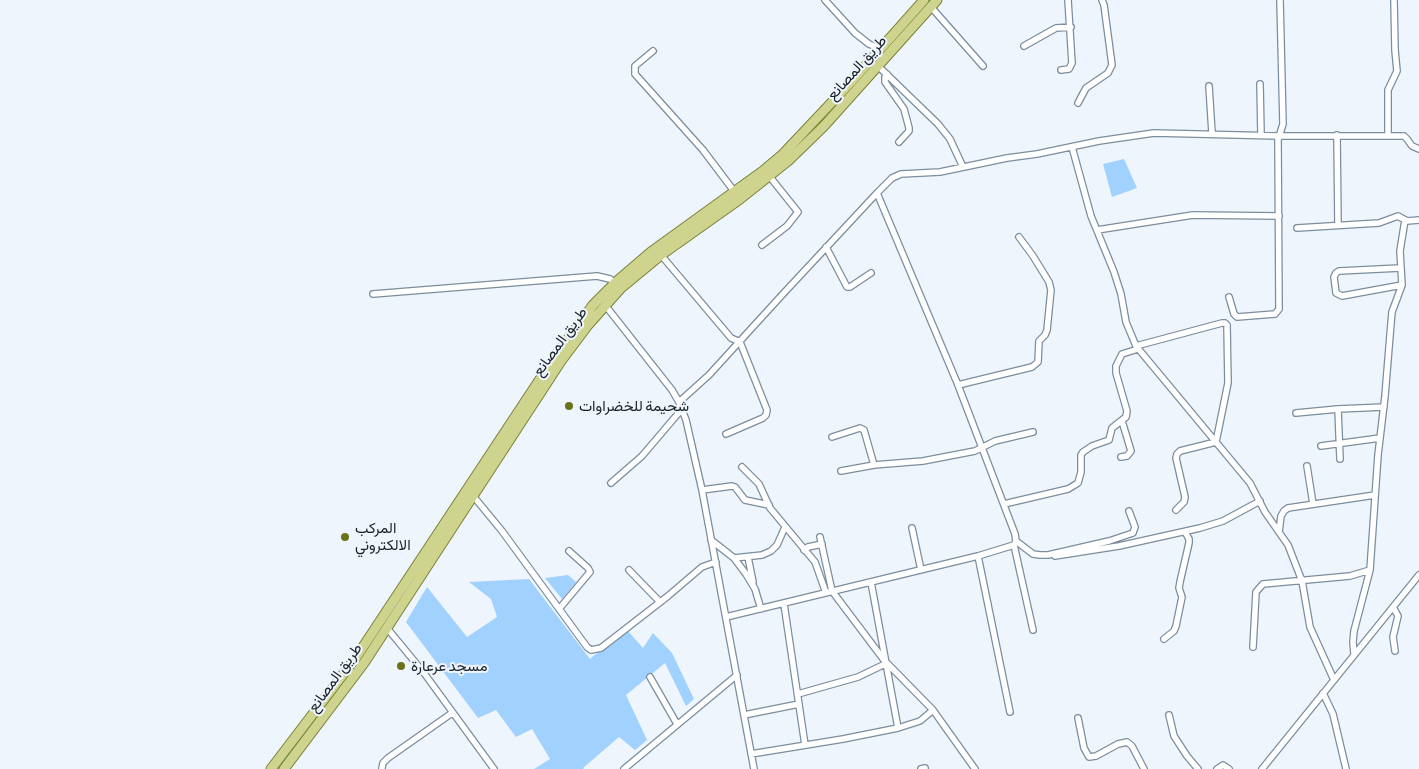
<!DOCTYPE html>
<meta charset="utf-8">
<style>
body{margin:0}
canvas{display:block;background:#eef5fc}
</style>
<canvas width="1419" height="769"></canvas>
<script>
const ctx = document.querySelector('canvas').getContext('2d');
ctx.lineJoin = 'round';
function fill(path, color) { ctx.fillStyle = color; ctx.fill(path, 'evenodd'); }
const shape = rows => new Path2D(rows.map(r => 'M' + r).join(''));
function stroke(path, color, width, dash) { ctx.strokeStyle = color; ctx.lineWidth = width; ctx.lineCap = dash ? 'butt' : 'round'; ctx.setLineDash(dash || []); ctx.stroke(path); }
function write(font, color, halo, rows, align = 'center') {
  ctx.font = font + ' "Alegreya Sans",Vazirmatn,sans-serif'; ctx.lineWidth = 4; ctx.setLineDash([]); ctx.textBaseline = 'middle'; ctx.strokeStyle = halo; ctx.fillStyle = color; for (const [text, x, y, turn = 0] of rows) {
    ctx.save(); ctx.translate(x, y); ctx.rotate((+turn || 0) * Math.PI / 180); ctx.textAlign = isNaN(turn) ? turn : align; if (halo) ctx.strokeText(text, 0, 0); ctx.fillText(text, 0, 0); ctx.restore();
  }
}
const green = shape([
 [1124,159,1137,188,1112,197,1103,164],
 [568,575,576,582,562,599,545,578],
 [529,579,590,659,626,629,643,648,653,633,672,653,694,699,686,706,665,663,626,695,647,740,635,750,619,737,583,768,584,769,534,769,550,759,532,729,516,737,496,710,478,718,406,622,427,587,467,637,497,617,491,599,469,582]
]);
const minor = shape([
 [825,0,855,33,869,44,881,49],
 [931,7,983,66],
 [1024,46,1056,28,1071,27],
 [653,51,635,66,635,74,703,150,740,199],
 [877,65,938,124,950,139,963,167],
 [1061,70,1069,69,1072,63,1068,0],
 [887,74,885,77,885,82,904,109,909,128,909,131,899,142],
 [1260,84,1261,135],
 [1209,86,1212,133],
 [1078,103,1086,88,1108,73,1112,65,1104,5,1102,0],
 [1337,135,1338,225],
 [1388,136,1388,90,1397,71,1395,50,1394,0],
 [1072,147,1091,216,1114,272,1121,294,1126,322,1136,346,1250,483,1265,512,1288,545,1302,581,1310,627,1334,680],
 [877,193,958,385,1015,534,1016,541,1033,554,1040,555,1048,555,1109,541,1133,533,1135,527,1129,511],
 [1297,228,1379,223,1398,216,1407,221,1419,220],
 [1097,230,1193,215,1279,216],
 [762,245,787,226,798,212,770,177],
 [826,247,847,287,850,287,871,273],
 [661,255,731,338,740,342,767,410,766,415,763,418,726,434],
 [1400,268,1339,271,1336,273,1334,277,1336,293,1342,296,1402,285],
 [373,294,597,276,610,279,618,285],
 [1229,297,1234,314,1237,317,1275,314,1279,309,1278,140,1283,124,1280,0],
 [605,305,672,390,679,402,686,420,702,490,754,769],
 [1136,346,1222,323,1225,323,1227,325,1228,383,1216,442,1180,451,1177,454,1176,458,1185,497,1184,502,1176,510],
 [958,385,1032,367,1038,362,1039,341,1045,335,1047,330,1051,290,1049,282,1033,256,1019,237],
 [679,402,709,375,782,295,877,193,892,178,901,174,940,172,1007,158,1037,154,1099,141,1154,133,1279,136,1404,136,1407,139,1412,146,1419,149],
 [1338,409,1340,459],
 [1296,413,1338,409,1384,407],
 [832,437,860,428,864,430,874,465],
 [1321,446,1380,438],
 [1121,457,1127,456,1131,451,1122,421],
 [1307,466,1313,504],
 [742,467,759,484,770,508,815,562,826,593],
 [841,471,874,465,923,461,975,451,995,441,1033,432],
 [611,483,642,456,682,409],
 [702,490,732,486,735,487,745,500,769,505],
 [474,497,502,531,587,647,591,650,601,648,668,596,702,567,716,562],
 [1004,504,1068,489,1078,483,1081,472,1081,455,1083,452,1092,446,1109,440,1112,428,1126,417,1127,411,1116,373,1116,366,1122,354,1138,349],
 [912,528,921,570],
 [1279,532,1281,516,1284,511,1288,508,1375,495],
 [820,537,832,591,884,660,933,710,975,769],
 [711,540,734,558,746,574,755,589,761,609],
 [1014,545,1033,630],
 [804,550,808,547,822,544],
 [978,556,1010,712],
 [1055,556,1119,546,1200,528,1223,521,1260,501],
 [748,557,753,582],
 [734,558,762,555,771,551,777,545,785,527],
 [629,570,660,602],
 [871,582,898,728],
 [784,604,805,745],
 [1393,607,1398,616,1393,637,1395,651],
 [559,609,590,572,588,568,569,551],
 [726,617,978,556,1014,545,1016,541],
 [387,628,424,673,494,769],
 [1164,639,1174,631,1176,626,1182,597,1179,588,1180,582,1189,543,1189,539,1185,532],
 [1253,647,1256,592,1263,584,1350,576,1370,570],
 [1354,654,1353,642,1354,631,1370,570,1378,455,1385,396,1391,323,1392,312,1402,285,1400,251,1405,220],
 [650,677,677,724],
 [1323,693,1333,714,1346,769],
 [798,694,858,677,885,664],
 [744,715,799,704],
 [1169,715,1174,736,1187,756,1198,769],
 [1078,718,1084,748,1089,757,1096,756,1118,744,1127,742,1132,746,1144,769],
 [751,754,843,739,898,728,920,721,933,710],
 [382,768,383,763,388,758,452,713],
 [624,769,737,675],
 [921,769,925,768],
 [1217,769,1223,765,1229,769],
 [1262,769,1419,575]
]);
const primary = shape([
 [271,769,357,656,554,358,593,305,616,282,651,252,763,171,782,155,850,83,924,0],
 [284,769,364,663,561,361,588,325,621,288,661,255,740,199,788,161,824,126,937,0]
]);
const markers = [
 [569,406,5,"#6c7219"],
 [345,537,5,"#6c7219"],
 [401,666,5,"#6c7219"]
];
const streetNames = [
 ["طريق المصانع",857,68,-48],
 ["طريق المصانع",560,342,-54],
 ["طريق المصانع",335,678,-54]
];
const poiNames = [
 ["شحيمة للخضراوات",579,406],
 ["المركب",355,528],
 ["الالكتروني",355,545],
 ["مسجد عرعارة",411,666]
];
fill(green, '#a0d1ff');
stroke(minor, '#7c8d9e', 8);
stroke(primary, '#7a8238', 11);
stroke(minor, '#fff', 5.5);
stroke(primary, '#ced48e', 9);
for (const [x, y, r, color] of markers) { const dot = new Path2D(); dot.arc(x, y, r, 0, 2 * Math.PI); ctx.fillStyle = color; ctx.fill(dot); stroke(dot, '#eef5fc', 2); }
write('15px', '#192026', '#eef5fc', streetNames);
write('15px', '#192026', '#eef5fc', poiNames, 'left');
</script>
